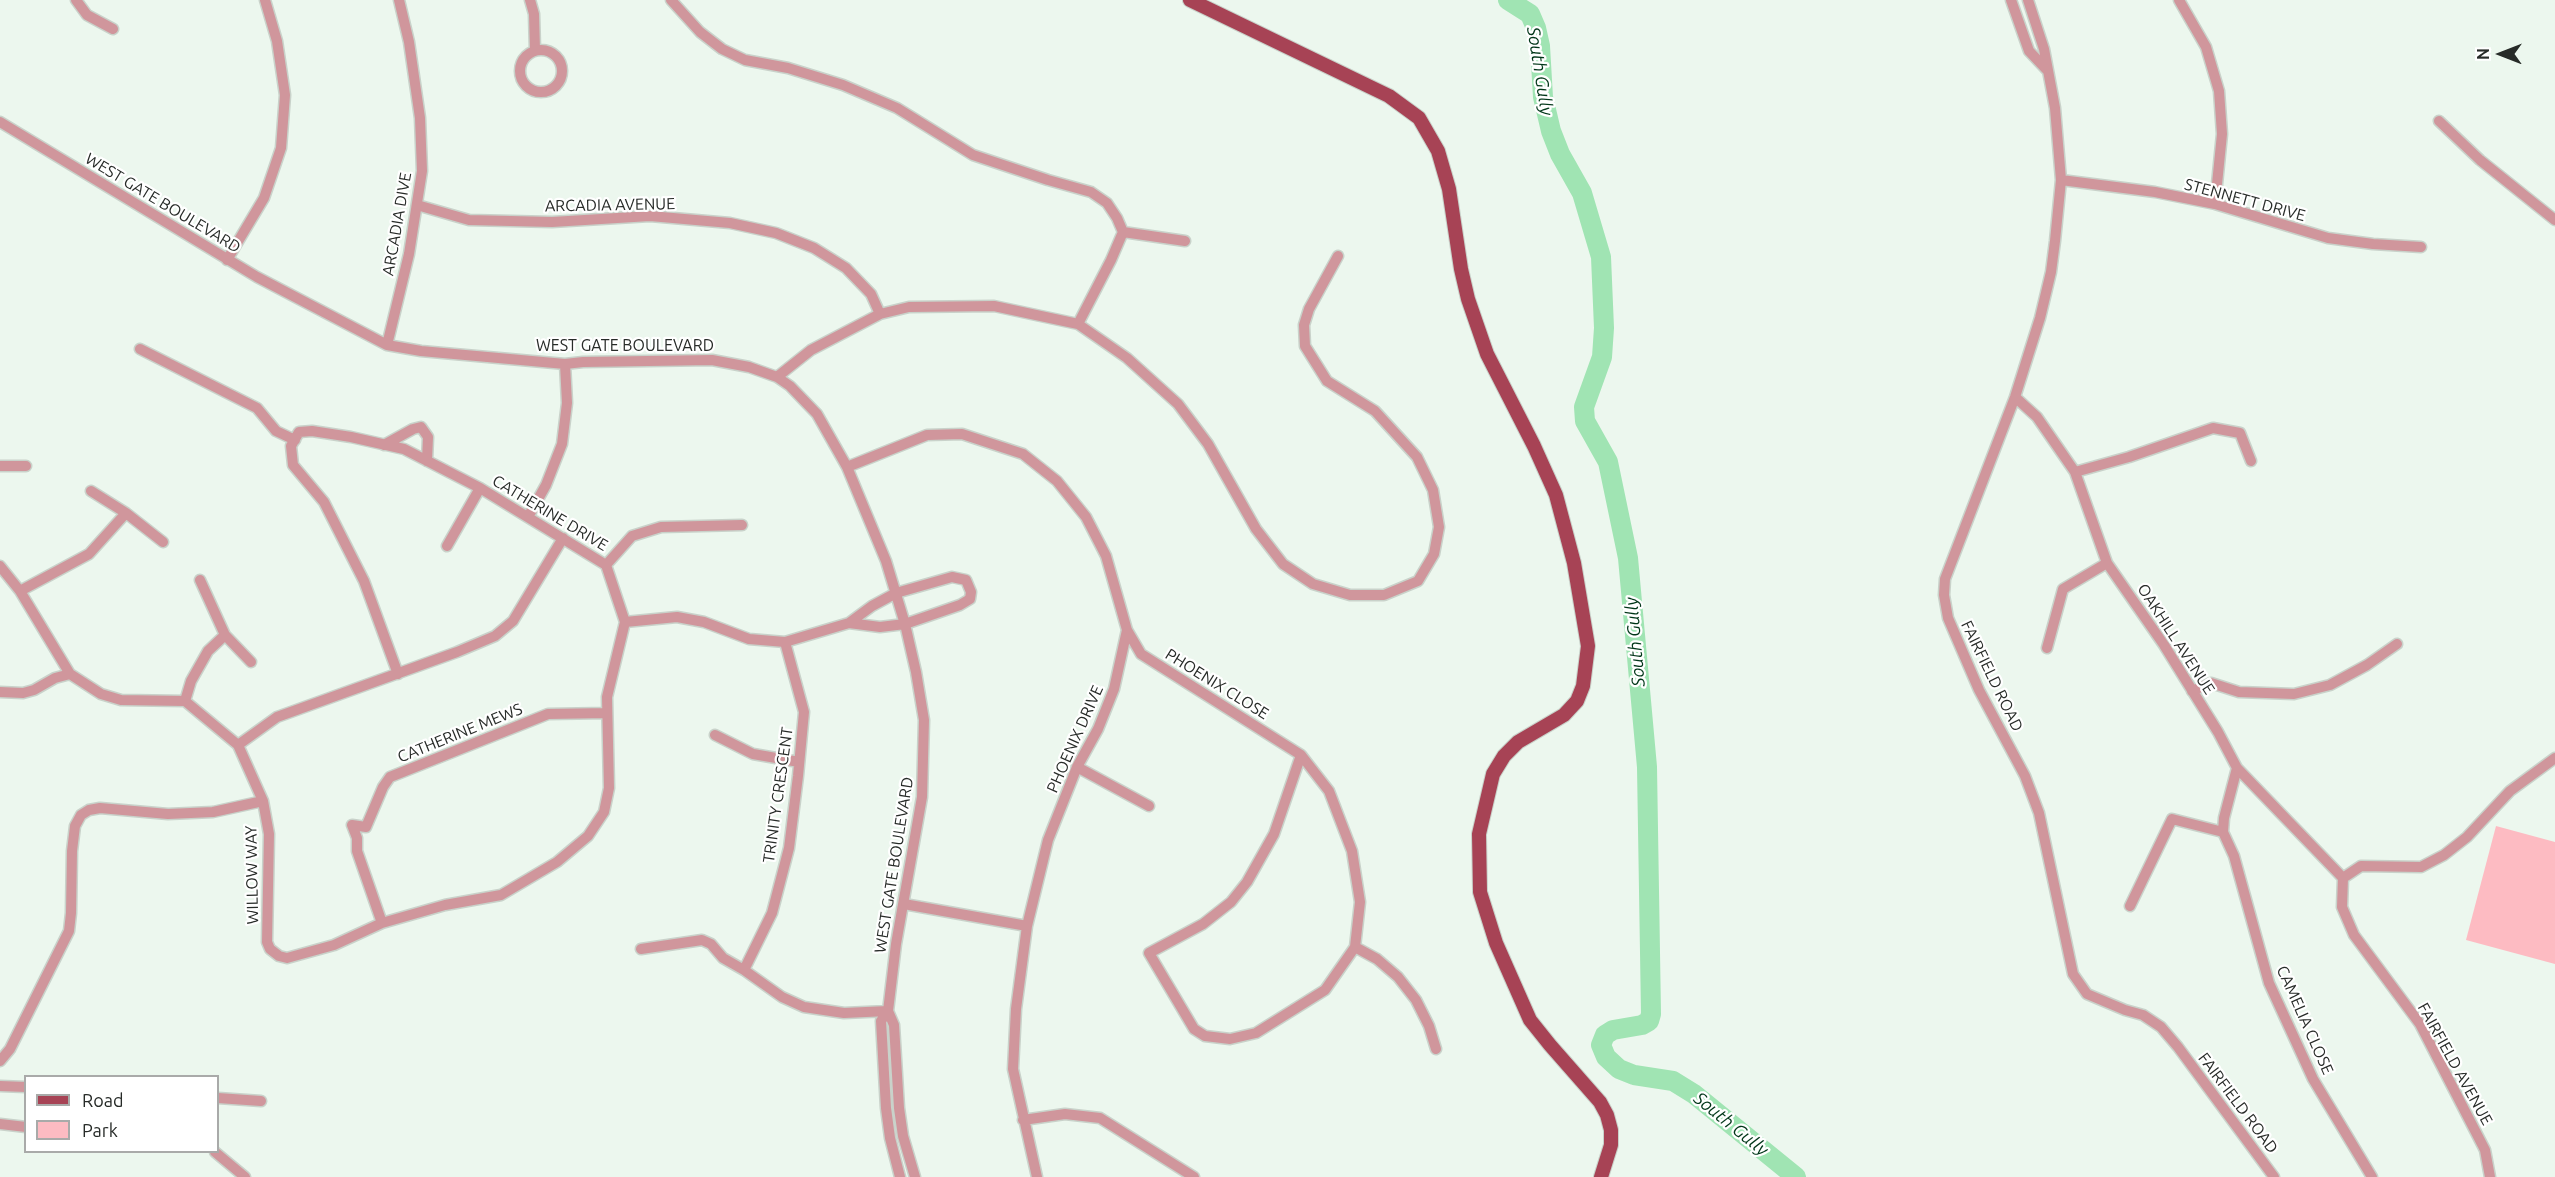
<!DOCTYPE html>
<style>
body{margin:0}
#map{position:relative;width:2555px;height:1177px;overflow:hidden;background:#ecf7ee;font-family:Ubuntu,sans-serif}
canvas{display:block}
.legend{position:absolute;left:24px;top:1075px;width:195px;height:78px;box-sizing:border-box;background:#fff;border:2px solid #a9aaa9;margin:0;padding:8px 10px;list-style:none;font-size:18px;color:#272b28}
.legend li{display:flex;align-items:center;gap:12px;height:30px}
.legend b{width:30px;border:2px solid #a9aaa9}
.north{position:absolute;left:2471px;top:24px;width:60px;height:60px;-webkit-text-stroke:4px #fff;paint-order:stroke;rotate:270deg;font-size:16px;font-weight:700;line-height:24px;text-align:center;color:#272b28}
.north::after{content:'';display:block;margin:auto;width:21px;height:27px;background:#272b28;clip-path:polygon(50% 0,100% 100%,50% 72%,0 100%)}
</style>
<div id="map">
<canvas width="2555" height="1177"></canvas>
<ul class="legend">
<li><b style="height:8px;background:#a74355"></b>Road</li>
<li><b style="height:16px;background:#fdbbc2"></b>Park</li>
</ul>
<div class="north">N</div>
</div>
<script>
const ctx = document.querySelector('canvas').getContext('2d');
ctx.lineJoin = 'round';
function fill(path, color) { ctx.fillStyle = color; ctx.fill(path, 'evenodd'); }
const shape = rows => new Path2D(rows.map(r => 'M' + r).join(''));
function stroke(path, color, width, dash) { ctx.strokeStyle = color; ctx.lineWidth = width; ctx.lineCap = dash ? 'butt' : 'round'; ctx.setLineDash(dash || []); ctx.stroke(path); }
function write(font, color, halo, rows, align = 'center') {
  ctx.font = font + ' Ubuntu,sans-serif'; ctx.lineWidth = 4.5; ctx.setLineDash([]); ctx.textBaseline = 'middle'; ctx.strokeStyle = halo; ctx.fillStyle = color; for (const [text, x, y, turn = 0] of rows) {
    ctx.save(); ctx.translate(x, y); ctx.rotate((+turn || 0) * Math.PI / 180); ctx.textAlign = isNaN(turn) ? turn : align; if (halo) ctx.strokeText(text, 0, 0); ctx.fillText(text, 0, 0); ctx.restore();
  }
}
const green = shape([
 [2496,826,2555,842,2555,964,2466,940]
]);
const river = shape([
 [1508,0,1530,14,1536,28,1540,46,1543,97,1551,131,1560,154,1582,193,1601,257,1604,328,1602,357,1584,407,1585,421,1608,462,1628,558,1647,767,1651,1014,1649,1021,1642,1025,1613,1030,1605,1035,1601,1045,1606,1057,1619,1069,1634,1075,1673,1081,1694,1094,1796,1177]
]);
const minor = shape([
 [76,0,87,15,113,29],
 [530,0,534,14,535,50],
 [671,0,700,32,722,49,745,60,788,68,843,85,897,108,973,155,1048,180,1091,192,1107,203,1117,218,1123,232,1111,260,1078,324],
 [2011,0,2029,51,2047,70],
 [2028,0,2044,49,2055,108,2061,180,2055,241,2051,272,2040,318,2015,397,1945,579,1944,595,1948,618,1979,690,2025,776,2039,813,2073,974,2087,994,2125,1010,2143,1015,2161,1027,2178,1047,2274,1177],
 [2179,0,2206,47,2219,91,2222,134,2215,204],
 '520 71a21 21 0 1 1 42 0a21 21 0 1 1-42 0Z',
 [2439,121,2480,160,2555,220],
 [0,122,257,277,387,345,421,351,565,364,583,362,712,360,749,367,777,377,790,386,817,414,847,467,886,561,905,624,916,672,924,720,922,797,896,944,888,1011,881,1021,886,1108,890,1138,900,1177],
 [2061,180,2155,192,2215,204,2328,238,2373,244,2421,247],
 [417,205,469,220,552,222,650,216,730,223,776,233,814,248,846,268,871,294,880,314],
 [1123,232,1185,241],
 [227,260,264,198,281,148,285,95,277,41,265,0],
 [387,345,409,254,422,171,420,118,409,42,399,0],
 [140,349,257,408,276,431,295,440],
 [777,377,811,350,880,314,909,307,994,306,1078,324,1127,358,1178,404,1208,444,1256,529,1283,564,1313,584,1350,595,1384,595,1418,581,1434,554,1439,527,1433,490,1417,457,1375,411,1327,381,1305,346,1304,325,1309,309,1338,256],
 [2015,397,2037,417,2075,472,2107,563,2164,645,2218,732,2237,768,2343,878],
 [384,445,413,429,421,427,428,437,427,461],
 [0,466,26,466],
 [847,467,927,435,962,434,1023,454,1057,481,1086,517,1106,556,1127,630,1114,689,1098,729,1077,767,1048,840,1027,926,1016,1009,1013,1069,1037,1177],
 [2075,472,2129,457,2213,428,2240,433,2251,461],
 [91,491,126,513,163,542],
 [528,517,546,485,562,444,567,403,565,364],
 [447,546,480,488],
 [606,565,632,536,661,527,742,525],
 [0,566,20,591,70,674,101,694,121,700,185,701,238,745,263,801,269,834,267,942,270,949,279,956,287,958,334,945,382,923,445,905,501,895,557,862,588,836,604,812,609,788,607,697,625,622,606,565,480,488,404,449,351,437,312,431,299,432,291,446,293,465,324,502,364,581,398,674],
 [20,591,89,554,126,513],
 [625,622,677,617,704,622,749,639,785,642,849,623,872,606,896,593,952,577,966,580,971,592,970,599,960,605,905,624,880,627,849,623],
 [1127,630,1141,654,1301,755,1274,834,1247,882,1231,902,1203,924,1149,953,1194,1029,1205,1036,1230,1039,1256,1033,1325,990,1355,947,1360,902,1352,851,1329,791,1301,755],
 [225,635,251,662],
 [785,642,804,712,798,776,789,848,772,913,744,970,782,997,804,1007,844,1013,888,1011],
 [2047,648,2063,589,2107,563],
 [2192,691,2211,683,2239,692,2294,694,2330,685,2367,665,2397,644],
 [0,692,23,693,34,690,55,678,70,674],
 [185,701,191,681,208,651,225,635,200,580],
 [715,735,753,754,799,762],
 [238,745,277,717,457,652,495,636,513,621,563,538],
 [1077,767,1149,806],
 [2237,768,2224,818,2223,832,2234,856,2269,983,2313,1079,2372,1177],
 [904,904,1027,926],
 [2130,906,2172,819,2223,832],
 [382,923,357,851,357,838,352,825,366,827,383,787,390,777,548,714,607,713],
 [1355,947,1377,959,1398,977,1416,1000,1429,1026,1436,1049],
 [641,949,702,940,711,944,723,958,744,970],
 [888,1011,894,1025,899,1108,903,1136,915,1177],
 [0,1061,10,1049,69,931,71,913,72,851,75,826,81,815,89,810,100,808,168,814,213,812,263,801],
 [0,1086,26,1087],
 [218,1098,261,1101],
 [1023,1120,1065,1114,1100,1118,1194,1177],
 [0,1124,26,1127],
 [215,1152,245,1177],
 [2490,1177,2485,1150,2420,1024,2354,935,2342,907,2343,878,2361,866,2421,867,2444,855,2467,837,2510,791,2555,758]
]);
const major = shape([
 [1190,0,1389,96,1419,118,1438,151,1449,189,1461,269,1468,299,1487,354,1534,446,1556,495,1574,563,1588,646,1583,686,1577,701,1564,715,1518,742,1504,756,1493,774,1479,834,1480,892,1496,943,1530,1020,1550,1045,1600,1102,1607,1115,1611,1130,1611,1145,1601,1177]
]);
const streetNames = [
 ["STENNETT DRIVE",2245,200,15],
 ["WEST GATE BOULEVARD",163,203,31],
 ["ARCADIA AVENUE",610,205,-1],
 ["ARCADIA DIVE",397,224,-80],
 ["WEST GATE BOULEVARD",625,346],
 ["CATHERINE DRIVE",550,513,31],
 ["OAKHILL AVENUE",2176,639,57],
 ["FAIRFIELD ROAD",1992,676,64],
 ["PHOENIX CLOSE",1217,684,32],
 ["CATHERINE MEWS",460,733,-22],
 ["PHOENIX DRIVE",1075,739,-66],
 ["TRINITY CRESCENT",778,795,-82],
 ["WEST GATE BOULEVARD",894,865,-81],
 ["WILLOW WAY",252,875,-91],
 ["CAMELIA CLOSE",2305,1020,66],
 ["FAIRFIELD AVENUE",2455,1064,61],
 ["FAIRFIELD ROAD",2238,1103,53]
];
const waterNames = [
 ["South Gully",1540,71,81],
 ["South Gully",1635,642,-95],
 ["South Gully",1731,1124,39]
];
fill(green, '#fdbbc2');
stroke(river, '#a0e4b3', 20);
stroke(minor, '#c9d2ca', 13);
stroke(major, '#c9d2ca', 16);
stroke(minor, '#d0969c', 10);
stroke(major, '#a74355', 14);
write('16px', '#272b28', '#fff', streetNames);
write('italic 18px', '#003618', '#fff', waterNames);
</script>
